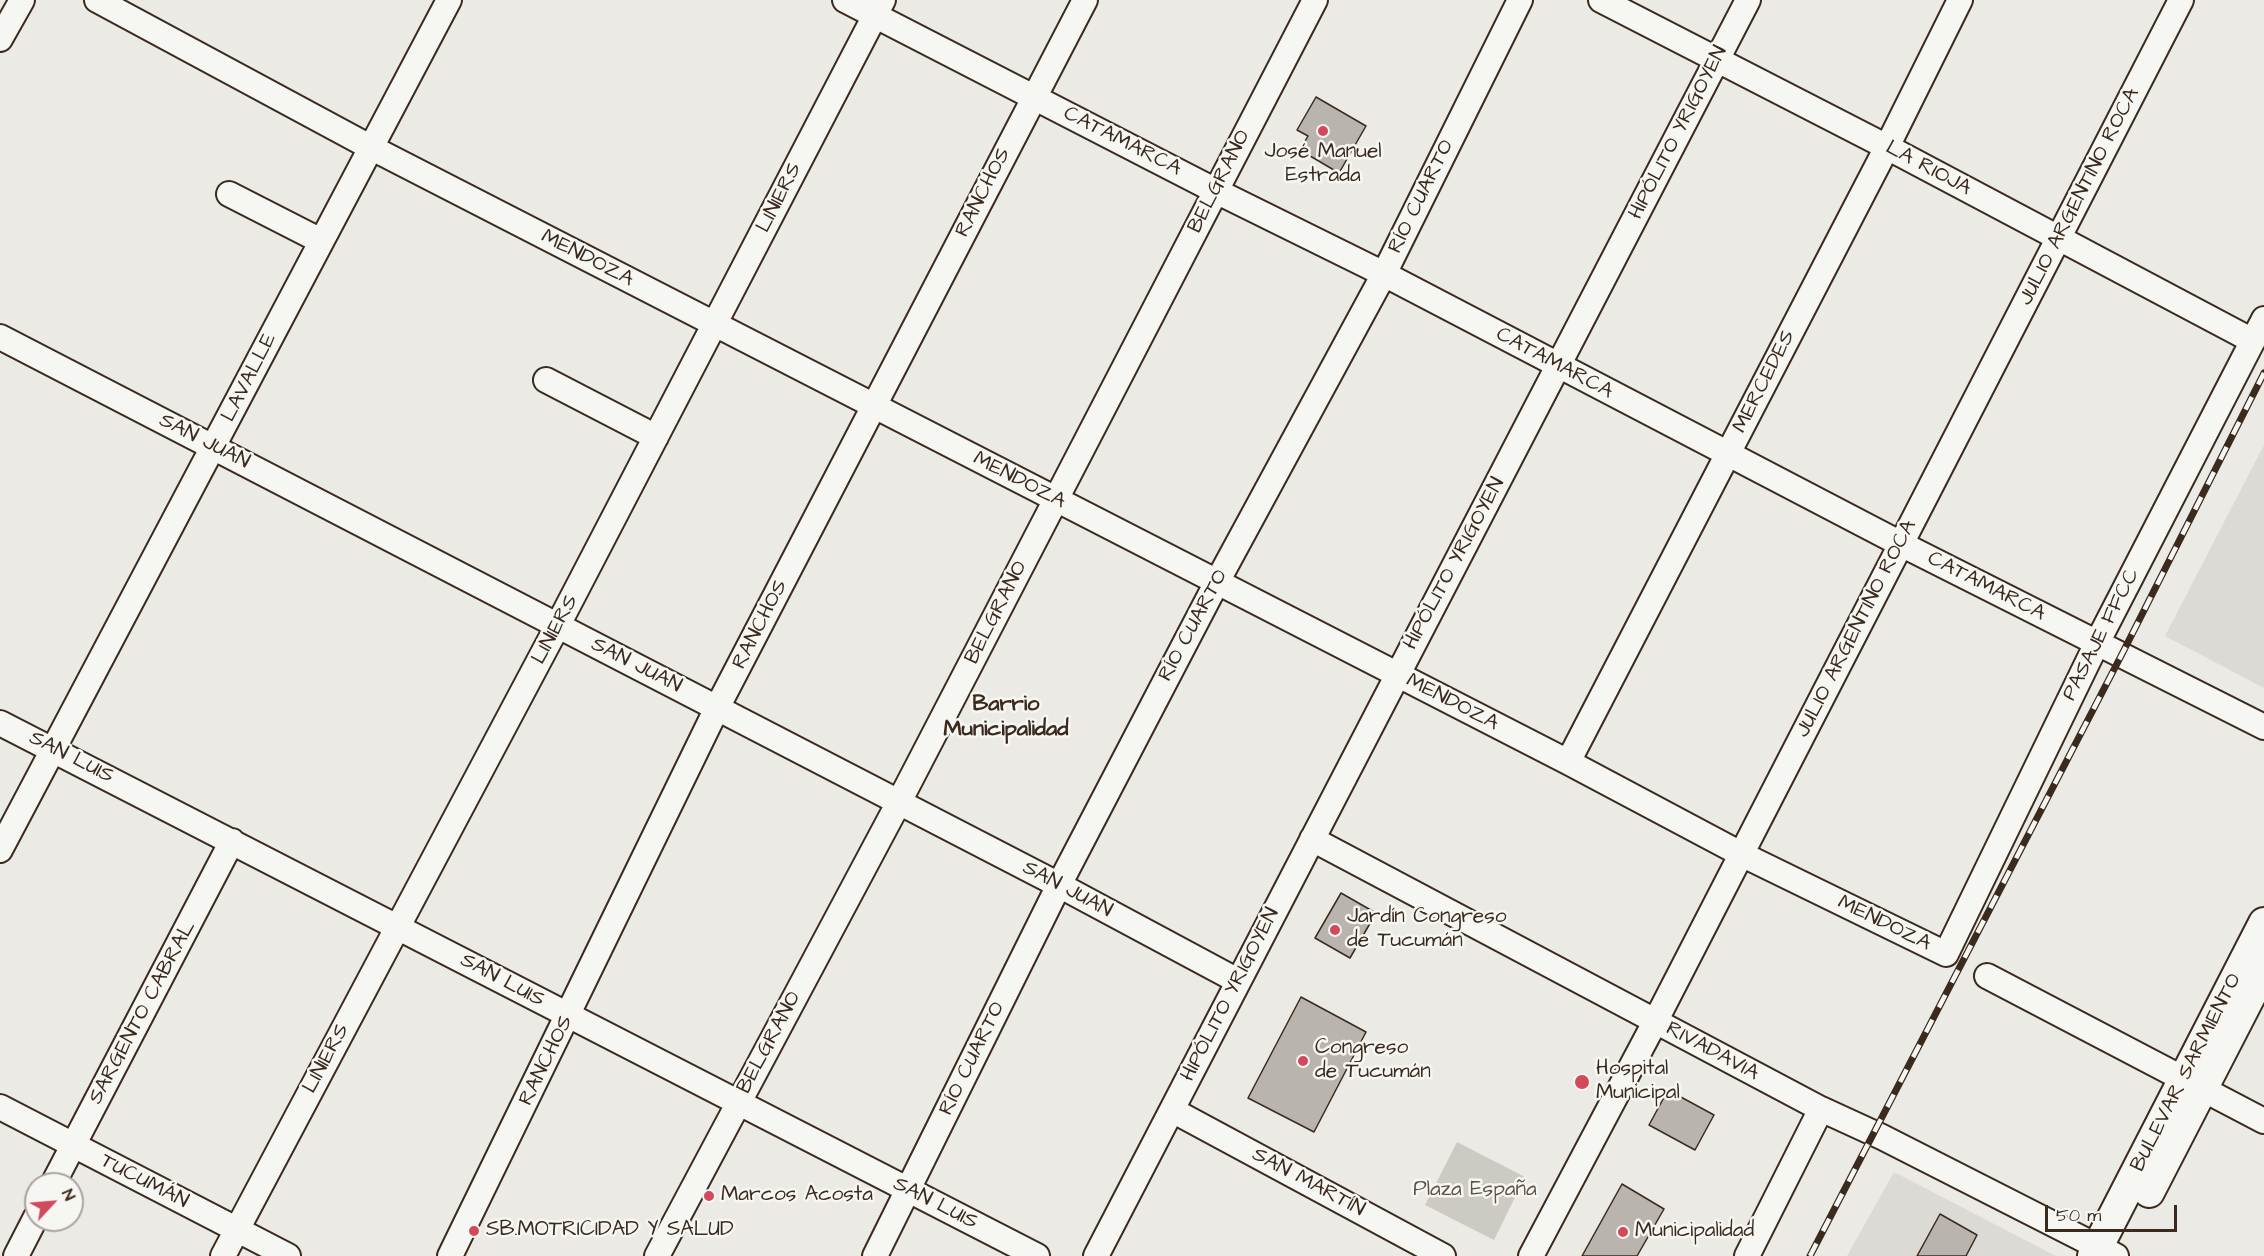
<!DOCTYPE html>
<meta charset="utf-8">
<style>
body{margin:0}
#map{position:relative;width:2264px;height:1256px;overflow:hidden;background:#ebeae5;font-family:"Architects Daughter",sans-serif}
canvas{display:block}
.north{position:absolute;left:24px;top:1172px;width:60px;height:60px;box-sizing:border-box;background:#f6f6f2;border:2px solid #aba49d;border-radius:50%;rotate:64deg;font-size:16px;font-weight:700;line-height:24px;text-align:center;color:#3b2a1e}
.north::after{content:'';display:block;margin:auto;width:21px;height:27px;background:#d1495b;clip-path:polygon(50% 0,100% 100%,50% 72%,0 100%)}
.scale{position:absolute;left:2045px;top:1205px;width:132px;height:27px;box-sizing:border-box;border:3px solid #3b2a1e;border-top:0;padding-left:8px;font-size:18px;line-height:21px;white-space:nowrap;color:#3b2a1e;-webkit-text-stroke:4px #f6f6f2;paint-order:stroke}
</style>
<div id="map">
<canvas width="2264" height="1256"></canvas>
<div class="north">N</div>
<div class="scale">50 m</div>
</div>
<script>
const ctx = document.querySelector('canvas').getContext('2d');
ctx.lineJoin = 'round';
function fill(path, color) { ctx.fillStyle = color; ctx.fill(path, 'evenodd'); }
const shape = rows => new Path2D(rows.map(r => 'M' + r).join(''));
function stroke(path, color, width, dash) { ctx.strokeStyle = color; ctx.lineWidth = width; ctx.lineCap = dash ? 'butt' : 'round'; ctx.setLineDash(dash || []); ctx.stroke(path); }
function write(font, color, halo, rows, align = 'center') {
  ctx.font = font + ' "Architects Daughter",sans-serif'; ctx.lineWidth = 5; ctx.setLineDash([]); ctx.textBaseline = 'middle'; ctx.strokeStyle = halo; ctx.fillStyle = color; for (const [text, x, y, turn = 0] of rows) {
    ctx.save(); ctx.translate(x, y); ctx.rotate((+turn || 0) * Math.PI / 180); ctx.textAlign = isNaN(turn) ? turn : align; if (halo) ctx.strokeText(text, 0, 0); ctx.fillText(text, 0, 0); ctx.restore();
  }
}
const built = shape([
 [2264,445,2264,688,2165,636],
 [1894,1172,2056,1256,1847,1256]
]);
const green = shape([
 [1457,1142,1525,1177,1494,1240,1425,1205]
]);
const building = shape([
 [1316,97,1366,126,1339,173,1300,150,1308,136,1297,130,1316,97],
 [1341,893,1376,913,1350,958,1315,938,1341,893],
 [1301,997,1366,1032,1314,1132,1248,1098,1301,997],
 [1668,1090,1714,1115,1695,1150,1649,1125,1668,1090],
 [1622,1184,1664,1209,1637,1256,1582,1256,1622,1184],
 [1940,1214,1977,1235,1966,1256,1917,1256,1940,1214]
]);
const minor = shape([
 [97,0,370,147,1568,762,1741,854,1946,954,2097,643,2264,319],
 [845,0,1216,191,1384,274,1901,544,2264,727],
 [1601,0,1887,147,2253,341],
 [0,39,22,0],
 [229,194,321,241],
 [0,337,1059,885,1238,981],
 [546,380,656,437],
 [0,723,1037,1256],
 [1568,762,1887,147,1960,0],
 [1312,839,1821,1109,1882,1137,2116,1256],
 [0,850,449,0],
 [1987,976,2264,1121],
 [0,1107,288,1256],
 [1172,1110,1443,1256],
 [53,1184,232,841],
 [16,1256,36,1217],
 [223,1256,558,625,883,0],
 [450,1256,717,708,1085,0],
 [657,1256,899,802,1315,0],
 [875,1256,1059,885,1217,582,1384,274,1520,0],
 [1096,1256,1748,0],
 [1531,1256,1655,1022,2181,0],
 [1747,1256,1821,1109]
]);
const major = shape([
 [2149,1192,2264,969],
 [2093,1256,2264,923]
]);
const rail = shape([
 [1810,1256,2122,654,2264,373]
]);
const markers = [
 [1323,131,6,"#d1495b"],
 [1335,930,6,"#d1495b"],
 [1303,1061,6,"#d1495b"],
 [1582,1082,8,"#d1495b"],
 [709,1196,6,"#d1495b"],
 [474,1231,6,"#d1495b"],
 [1623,1232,6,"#d1495b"]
];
const streetNames = [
 ["HIPÓLITO YRIGOYEN",1679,133,-63],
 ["CATAMARCA",1122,142,27],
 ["LA RIOJA",1928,169,28],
 ["BELGRANO",1220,182,-63],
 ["RANCHOS",984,193,-63],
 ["RÍO CUARTO",1422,197,-64],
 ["JULIO ARGENTINO ROCA",2080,197,-63],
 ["LINIERS",780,198,-63],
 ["MENDOZA",587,259,27],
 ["CATAMARCA",1554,364,28],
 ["LAVALLE",250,378,-63],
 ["MERCEDES",1765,382,-63],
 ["SAN JUAN",204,442,27],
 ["MENDOZA",1019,481,27],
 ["HIPÓLITO YRIGOYEN",1455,564,-62],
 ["CATAMARCA",1986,587,27],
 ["BELGRANO",997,613,-63],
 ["RANCHOS",761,625,-63],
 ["RÍO CUARTO",1194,626,-62],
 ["JULIO ARGENTINO ROCA",1857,629,-63],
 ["LINIERS",556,630,-62],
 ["PASAJE FFCC",2102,635,-63],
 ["SAN JUAN",636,666,27],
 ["MENDOZA",1452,703,27],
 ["SAN LUIS",71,758,27],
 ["SAN JUAN",1067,890,28],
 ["MENDOZA",1884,924,26],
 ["SAN LUIS",502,981,28],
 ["HIPÓLITO YRIGOYEN",1231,995,-63],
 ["SARGENTO CABRAL",143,1013,-62],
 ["BELGRANO",770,1043,-62],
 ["RIVADAVIA",1712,1052,28],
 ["LINIERS",327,1059,-62],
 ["RÍO CUARTO",973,1059,-64],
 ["RANCHOS",547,1061,-64],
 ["BULEVAR SARMIENTO",2187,1073,-63],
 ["TUCUMÁN",144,1182,27],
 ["SAN MARTÍN",1308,1183,28],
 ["SAN LUIS",935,1204,27]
];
const poiNames = [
 ["José Manuel",1323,153,"center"],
 ["Estrada",1323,177,"center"],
 ["Jardín Congreso",1347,918],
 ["de Tucumán",1347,942],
 ["Congreso",1315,1049],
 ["de Tucumán",1315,1073],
 ["Hospital",1596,1070],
 ["Municipal",1596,1094],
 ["Marcos Acosta",721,1196],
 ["SB.MOTRICIDAD Y SALUD",486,1231],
 ["Municipalidad",1635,1232]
];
const parkNames = [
 ["Plaza España",1475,1191]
];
const neighbourhoodNames = [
 ["Barrio",1006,705],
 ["Municipalidad",1006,730]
];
fill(built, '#dcdad4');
fill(green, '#cdcac4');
fill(building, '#bab4ae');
stroke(building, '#3b2a1e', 1.5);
stroke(minor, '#3b2a1e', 28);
stroke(major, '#3b2a1e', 34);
stroke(minor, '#f6f6f2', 24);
stroke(major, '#f6f6f2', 30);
stroke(rail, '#3b2a1e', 7);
stroke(rail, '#f6f6f2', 4.5, [14]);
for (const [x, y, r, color] of markers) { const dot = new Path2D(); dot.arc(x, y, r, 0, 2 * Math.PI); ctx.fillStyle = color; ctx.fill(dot); stroke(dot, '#f6f6f2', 2); }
write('21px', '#3b2a1e', '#f6f6f2', streetNames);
write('21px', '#3b2a1e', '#f6f6f2', poiNames, 'left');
write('21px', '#605248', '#f6f6f2', parkNames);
write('bold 22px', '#3b2a1e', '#f6f6f2', neighbourhoodNames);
</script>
